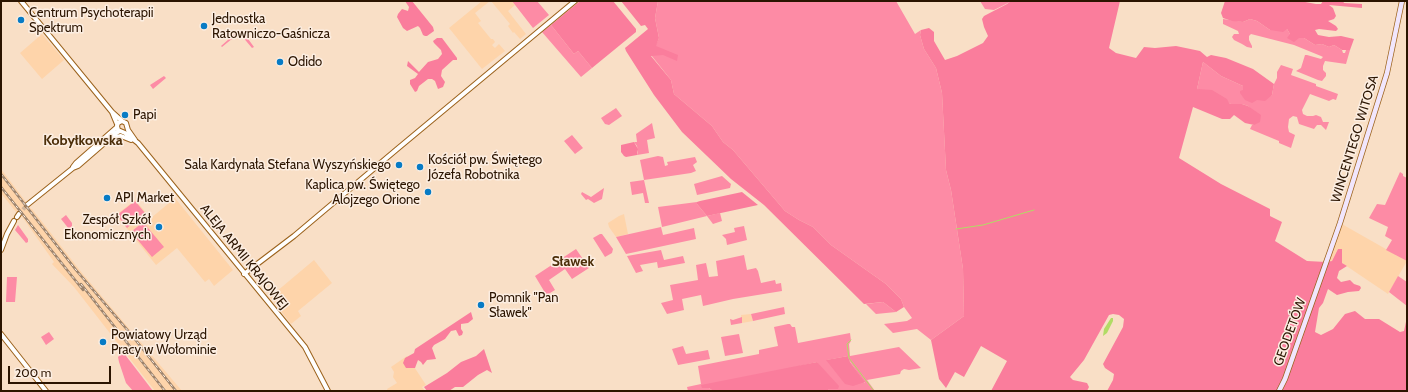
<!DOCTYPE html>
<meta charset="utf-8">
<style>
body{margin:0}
#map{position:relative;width:1408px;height:392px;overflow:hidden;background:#f9dfc6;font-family:Cabin,sans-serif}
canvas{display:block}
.frame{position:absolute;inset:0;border:2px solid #2b1400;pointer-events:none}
.scale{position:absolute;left:8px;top:366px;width:103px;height:18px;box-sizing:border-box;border:2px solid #2b1400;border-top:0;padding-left:5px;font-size:12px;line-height:14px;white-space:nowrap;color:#2b1400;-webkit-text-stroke:3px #fceee2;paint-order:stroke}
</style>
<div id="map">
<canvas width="1408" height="392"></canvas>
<div class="frame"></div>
<div class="scale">200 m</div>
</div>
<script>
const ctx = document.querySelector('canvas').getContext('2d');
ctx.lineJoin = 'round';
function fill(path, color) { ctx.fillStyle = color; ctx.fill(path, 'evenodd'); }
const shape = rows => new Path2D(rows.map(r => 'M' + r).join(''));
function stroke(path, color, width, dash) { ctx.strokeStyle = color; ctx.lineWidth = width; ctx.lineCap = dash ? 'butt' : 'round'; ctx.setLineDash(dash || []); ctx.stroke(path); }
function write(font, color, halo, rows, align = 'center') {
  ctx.font = font + ' Cabin,sans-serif'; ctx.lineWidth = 3; ctx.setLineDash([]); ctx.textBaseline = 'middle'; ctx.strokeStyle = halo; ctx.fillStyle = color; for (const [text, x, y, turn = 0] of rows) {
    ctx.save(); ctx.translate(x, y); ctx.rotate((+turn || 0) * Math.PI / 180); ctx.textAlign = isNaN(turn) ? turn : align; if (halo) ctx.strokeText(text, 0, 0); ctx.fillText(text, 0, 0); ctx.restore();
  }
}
const built = shape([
 [482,1,490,1,475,13,481,21,478,23,491,39,493,39,495,42,492,45,495,48,499,44,505,51,482,69,449,28],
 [491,1,512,1,515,5,508,11,526,34,520,39,514,32,513,33,508,26,510,24],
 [42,34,64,60,42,79,20,53],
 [1,169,26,202,26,203,31,209,32,209,82,273,182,391,155,391,74,287,52,264,54,262,23,218,17,211,16,212,1,193],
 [175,198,233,270,214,286,209,279,205,282,177,248,156,265,116,215,135,200,151,218],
 [624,214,628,234,616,237,609,227,608,223,619,216],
 [1340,223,1407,261,1388,294,1342,263,1338,249,1332,261,1326,262],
 [314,260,332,283,298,311,301,316,291,324,270,297],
 [751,314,753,321,742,323,741,315],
 [407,356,426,385,422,387,425,391,388,391,387,389,397,383,393,377,394,372,391,367]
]);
const green = shape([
 [512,1,537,1,549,15,533,28],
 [658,1,896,1,915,34,921,30,920,35,924,49,936,68,942,93,946,170,951,190,963,269,964,316,931,340,917,329,893,333,884,324,907,321,912,318,904,307,901,299,886,284,831,245,813,227,799,220,785,211,733,150,723,142,712,126,674,94,671,80,651,55,659,38,655,18],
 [980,1,1010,1,1010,2,994,10,985,9],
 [1223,19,1243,22,1250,19,1257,21,1270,30,1287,29,1290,34,1299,38,1304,38,1315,45,1322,44,1329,47,1334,45,1342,50,1343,53,1345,53,1346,50,1350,50,1346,64,1325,61,1323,66,1323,70,1326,73,1326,76,1322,81,1318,80,1296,71,1301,68,1305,55,1307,55,1321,59,1323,57,1321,56,1294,45,1251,34,1249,36,1249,40,1252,46,1252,48,1247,47,1242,44,1234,40,1232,37,1234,34,1239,34,1238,31,1223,24],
 [551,25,574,54,578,51,592,68,581,77,542,32],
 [240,31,243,32,254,47,252,48,241,35,238,34,222,47,221,46,237,32],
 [1203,62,1221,76,1243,86,1243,90,1257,100,1272,95,1274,84,1277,78,1277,72,1281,65,1293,69,1291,75,1316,84,1316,86,1338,94,1336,100,1333,99,1329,101,1310,94,1302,110,1303,114,1307,116,1313,116,1316,115,1321,117,1323,122,1329,122,1326,130,1321,125,1317,125,1314,129,1299,124,1297,117,1293,116,1289,119,1288,127,1289,132,1295,135,1291,148,1279,143,1279,141,1250,129,1252,125,1254,125,1252,110,1248,106,1242,104,1231,104,1197,89],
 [164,76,166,78,153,89,150,85],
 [616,108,622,116,609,125,605,124,601,118],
 [652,123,655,138,647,140,649,153,637,155,638,152,637,146,634,142,637,142,636,134],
 [572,135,583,148,575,154,564,141],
 [658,156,663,157,665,166,668,165,667,162,695,157,697,162,693,165,696,171,691,173,644,180,649,203,645,203,643,193,632,195,630,182,644,180,640,160],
 [1400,172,1403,174,1403,176,1407,178,1407,261,1386,250,1392,240,1385,236,1388,227,1369,218,1377,204,1385,205],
 [722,176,731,184,730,188,697,195,694,184],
 [604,188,602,199,594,203,588,199,586,200,581,194,582,192,591,197],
 [135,201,145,213,127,228,117,215],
 [697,202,697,204,707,216,720,213,722,221,713,224,707,216,662,227,658,207],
 [66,215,72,223,72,226,69,229,61,219],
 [143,222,164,247,152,257,131,232],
 [18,225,28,239,28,242,26,243,15,230],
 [744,226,747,240,727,245,726,239,722,235,735,232,734,228],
 [661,227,663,235,694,228,696,239,626,254,616,237],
 [600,234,602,234,613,249,612,253,605,257,593,238],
 [576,249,589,268,572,279,565,269,549,280,555,290,545,296,542,293,544,291,535,276],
 [661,250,664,260,683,256,685,263,658,268,657,262,640,265,643,271,636,273,627,256],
 [744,255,747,270,756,268,758,271,761,283,775,280,776,284,781,283,782,291,733,299,703,306,701,295,682,299,684,310,667,314,661,303,673,300,670,285,698,280,696,265,706,263,709,277,718,276,716,261],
 [1398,276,1407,282,1407,306,1389,292],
 [7,277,17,277,15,302,6,302],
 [883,302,896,312,876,314,866,304],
 [784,307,785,314,753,321,751,314],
 [742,317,742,323,731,325,730,319,733,320],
 [788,324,790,324,792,327,795,327,798,343,850,333,851,341,849,344,850,356,899,347,921,368,909,370,904,369,901,371,900,374,867,380,875,391,828,391,817,362,705,388,709,388,713,391,688,391,687,387,701,384,698,366,759,354,759,350,778,346,774,327],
 [848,356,849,360,865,383,827,360],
 [49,332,54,339,46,345,41,337],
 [739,334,743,353,725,356,721,337],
 [683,346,686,354,708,350,710,359,678,365,672,349],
 [123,352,153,391,133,391,126,383,119,362,118,357]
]);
const forest = shape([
 [405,1,412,1,433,27,434,31,427,36,425,36,423,35,420,28,418,26,407,31,403,28,397,17,398,14,402,9,408,11,409,7],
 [580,1,613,1,636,29,636,32,592,68,578,51,574,54,551,25],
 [621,1,658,1,655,18,659,38,656,46,678,55,677,61,663,55,651,56,671,80,674,94,712,126,723,142,733,150,785,211,799,220,813,227,831,245,886,284,901,299,904,307,896,312,883,302,864,304,764,205,731,179,682,132,654,95,626,51,625,48,648,29,645,25,641,26],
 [1011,1,1120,1,1109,48,1116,53,1136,58,1144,47,1155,48,1176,46,1200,51,1207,57,1211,55,1226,58,1253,69,1274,84,1272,95,1265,101,1257,100,1252,103,1245,100,1240,93,1240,91,1243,90,1243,86,1221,76,1203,62,1197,89,1212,90,1227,99,1229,103,1231,104,1242,104,1248,106,1261,115,1260,122,1254,125,1245,123,1234,115,1230,119,1222,119,1193,107,1179,158,1221,184,1270,209,1270,216,1282,222,1275,241,1307,261,1326,262,1332,261,1338,249,1342,249,1342,263,1347,266,1339,271,1337,278,1341,282,1350,280,1354,284,1360,286,1361,288,1359,291,1348,292,1337,295,1328,289,1323,303,1319,308,1315,332,1321,335,1333,329,1345,314,1355,311,1365,319,1379,319,1400,332,1404,331,1407,317,1407,391,1107,391,1113,380,1114,374,1105,368,1103,364,1123,327,1124,319,1119,315,1113,314,1109,315,1084,360,1070,377,1073,380,1087,383,1089,387,1087,391,991,391,1007,361,981,346,964,377,955,372,946,388,939,379,931,340,964,316,963,269,951,190,946,170,942,93,936,68,924,49,920,35,921,30,929,28,934,32,934,41,945,60,957,56,983,43,988,36,984,27,982,19,984,16,1007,4],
 [1225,1,1300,1,1316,4,1321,4,1323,1,1343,1,1344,3,1362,4,1362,8,1329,5,1333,8,1336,16,1334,19,1328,21,1336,26,1338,29,1336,31,1319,29,1315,30,1318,35,1329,37,1341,36,1354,39,1350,50,1342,50,1334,45,1329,47,1322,44,1315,45,1304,38,1299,38,1294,42,1287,38,1290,34,1287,29,1283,32,1270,30,1257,21,1250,19,1243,22,1232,21,1223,18,1221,13],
 [437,38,442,38,457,58,457,60,453,60,442,70,441,76,445,82,443,87,438,89,435,81,432,79,428,79,419,86,417,91,415,92,410,84,410,80,415,78,418,74,407,66,408,61,419,72,428,62,438,59,442,54,441,50,434,43,433,41],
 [634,142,638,149,637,155,626,157,624,156,621,152,621,145],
 [742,192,758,205,707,216,697,204,697,202,700,201],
 [471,312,473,319,468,323,461,324,461,329,463,332,462,335,459,336,456,330,451,331,445,339,434,345,432,348,436,359,427,360,423,365,421,362,418,360,415,368,406,368,403,363,405,358,414,353,415,349],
 [484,349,492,373,487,370,478,375,463,387,455,387,449,391,427,391,424,387,447,373,461,362,476,356],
 [848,356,850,362,865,382,853,386,845,384,826,360],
 [817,362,839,386,838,389,828,389,828,391,713,391,709,388,702,388,701,385]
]);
const water = shape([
 [1111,318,1113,318,1113,321,1107,333,1103,336,1104,329]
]);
const stream = shape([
 [956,229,983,225,1034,210],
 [851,340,847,344,849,358,874,391]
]);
const tertiaryTunnel = shape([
 [19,214,27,205]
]);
const tertiary = shape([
 [21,1,112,112,122,121],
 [112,112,117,124],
 [111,138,121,136,131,140],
 [135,140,128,130,126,123,122,121,118,123,117,126,118,130,125,133,138,143,305,347,328,391],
 [73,167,76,163,117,127],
 [27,205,73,168,78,166,116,133,120,131],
 [17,217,19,214],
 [1,250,7,234,14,221],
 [244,274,294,236,396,150,575,1],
 [1,334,46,391]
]);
const secondary = shape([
 [1279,391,1285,379,1340,223,1387,73,1402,1]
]);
const rail = shape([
 [1,174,76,270,130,333,176,391],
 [1,187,83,290],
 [81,284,165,391]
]);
const markers = [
 [21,20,4,"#077bc5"],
 [204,26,4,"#077bc5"],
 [280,62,4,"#077bc5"],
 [125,115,4,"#077bc5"],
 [399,165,4,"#077bc5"],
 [420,167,4,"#077bc5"],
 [428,192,4,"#077bc5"],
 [107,198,4,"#077bc5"],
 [159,227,4,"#077bc5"],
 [481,305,4,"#077bc5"],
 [103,342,4,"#077bc5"]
];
const poiNames = [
 ["Centrum Psychoterapii",29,13],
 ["Spektrum",29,28],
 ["Jednostka",212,19],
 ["Ratowniczo-Gaśnicza",212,34],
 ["Odido",288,62],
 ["Papi",133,115],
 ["Kościół pw. Świętego",428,160],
 ["Józefa Robotnika",428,175],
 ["Sala Kardynała Stefana Wyszyńskiego",391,165,"right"],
 ["Kaplica pw. Świętego",420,185,"right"],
 ["Alojzego Orione",420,200,"right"],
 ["API Market",115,198],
 ["Zespół Szkół",151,220,"right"],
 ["Ekonomicznych",151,235,"right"],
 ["Pomnik \"Pan",489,298],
 ["Sławek\"",489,313],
 ["Powiatowy Urząd",111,335],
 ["Pracy w Wołominie",111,350]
];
const streetNames = [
 ["WINCENTEGO WITOSA",1355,139,-73],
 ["ALEJA ARMII KRAJOWEJ",244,257,51],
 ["GEODETÓW",1290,332,-70]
];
const neighbourhoodNames = [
 ["Kobyłkowska",83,141],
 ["Sławek",573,262]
];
fill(built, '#fed4aa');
fill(green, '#fd8ba5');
fill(forest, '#fa7d9c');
fill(water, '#b1dc65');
stroke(stream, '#b1dc65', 1);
stroke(tertiaryTunnel, '#d0b69e', 4, [4, 2]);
stroke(tertiary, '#9b621c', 6);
stroke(secondary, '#9b621c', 6);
stroke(tertiary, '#fff', 4);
stroke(secondary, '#f1e6fd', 4.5);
stroke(rail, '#9b826c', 2.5);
stroke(rail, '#fceee2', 1, [3]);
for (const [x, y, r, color] of markers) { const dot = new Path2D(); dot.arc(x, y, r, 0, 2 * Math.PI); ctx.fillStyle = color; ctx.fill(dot); stroke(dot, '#fceee2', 1.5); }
write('13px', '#2b1400', '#fceee2', poiNames, 'left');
write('13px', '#2b1400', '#fceee2', streetNames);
write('bold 14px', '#4c2e09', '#fceee2', neighbourhoodNames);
</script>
